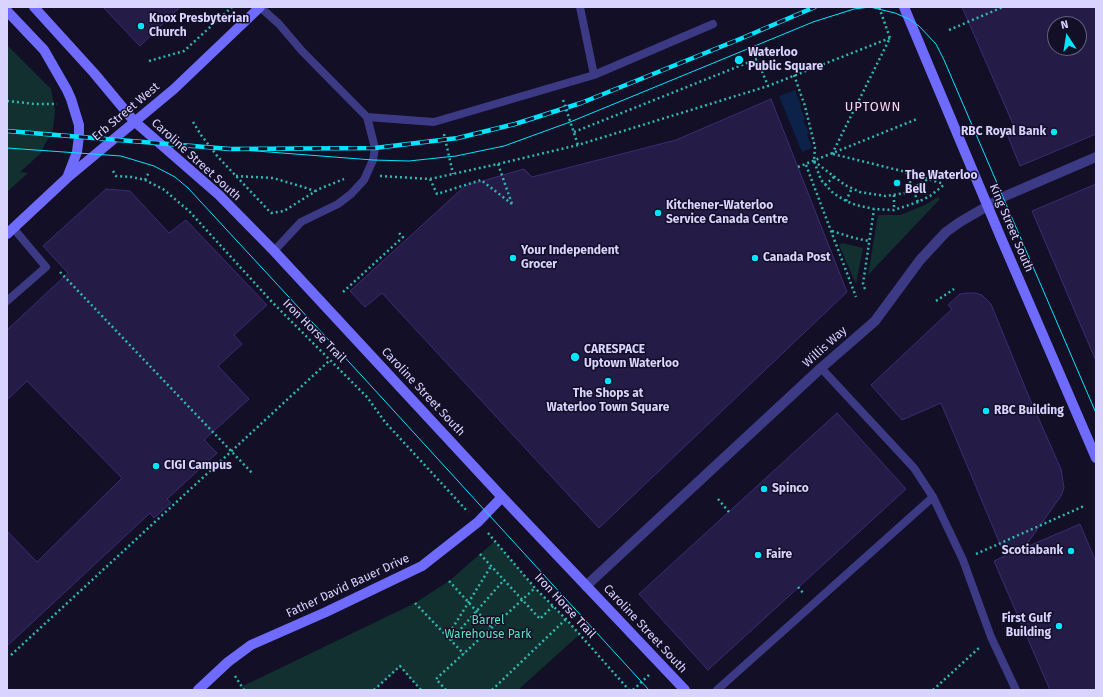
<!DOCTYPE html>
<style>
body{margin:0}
#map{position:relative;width:1103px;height:697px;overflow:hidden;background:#130f26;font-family:"Fira Sans",sans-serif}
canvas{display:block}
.frame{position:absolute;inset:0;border:8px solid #d9d4ff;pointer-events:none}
.north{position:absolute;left:1047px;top:16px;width:40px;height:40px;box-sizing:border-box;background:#130f26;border:1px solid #625e7d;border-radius:50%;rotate:348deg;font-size:11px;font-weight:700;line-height:16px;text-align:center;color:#d9d4ff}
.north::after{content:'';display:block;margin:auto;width:14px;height:18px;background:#00e5ff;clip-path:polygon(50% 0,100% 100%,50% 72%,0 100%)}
</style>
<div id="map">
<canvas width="1103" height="697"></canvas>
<div class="frame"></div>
<div class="north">N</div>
</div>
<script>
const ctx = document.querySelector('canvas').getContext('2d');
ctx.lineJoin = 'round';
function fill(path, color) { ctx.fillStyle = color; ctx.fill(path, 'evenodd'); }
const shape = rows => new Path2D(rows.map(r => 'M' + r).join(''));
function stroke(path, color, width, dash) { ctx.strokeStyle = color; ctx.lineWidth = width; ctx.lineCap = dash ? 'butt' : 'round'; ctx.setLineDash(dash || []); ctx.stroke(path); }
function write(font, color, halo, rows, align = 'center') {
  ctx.font = font + ' "Fira Sans",sans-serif'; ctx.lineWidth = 3; ctx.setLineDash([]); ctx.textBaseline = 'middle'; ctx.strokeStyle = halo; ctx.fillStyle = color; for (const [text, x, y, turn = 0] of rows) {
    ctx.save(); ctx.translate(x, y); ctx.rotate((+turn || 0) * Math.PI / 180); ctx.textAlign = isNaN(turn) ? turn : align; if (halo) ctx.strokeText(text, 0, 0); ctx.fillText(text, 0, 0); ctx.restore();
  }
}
const green = shape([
 [7,45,51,89,55,110,53,129,40,154,20,172,28,173,7,192],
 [938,197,940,199,868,275,878,215,900,215,925,205],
 [842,243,863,248,856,284,839,245],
 [495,541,535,588,580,634,518,690,421,690,400,667,374,690,244,690,241,687,415,603,449,581]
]);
const water = shape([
 [795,90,801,105,800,106,805,119,803,120,809,133,807,134,812,148,802,152,779,96]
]);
const building = shape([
 [103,7,180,7,140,46,103,7],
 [962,7,1096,7,1096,134,1020,166,1007,134,1016,131,962,7],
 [1055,24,1079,24,1079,48,1055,48,1055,24],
 [771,99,847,292,599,528,382,293,365,307,350,291,465,186,524,169,532,177,676,140,771,99],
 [1096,184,1096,361,1032,211,1096,184],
 [106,189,130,191,169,233,186,220,267,305,234,335,242,344,218,366,249,399,204,440,217,453,167,499,171,503,154,518,150,513,7,646,7,531,37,562,122,478,27,381,7,400,7,330,68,273,43,246,106,189],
 [968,293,975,293,982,295,991,304,1029,397,1061,469,1064,488,1061,496,1024,548,1080,524,1096,562,1096,690,1050,690,994,561,1005,556,941,403,902,420,871,385,952,309,948,305,960,294,968,293],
 [837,413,906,489,708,670,639,594,837,413]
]);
const path = shape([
 [949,30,1003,7],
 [149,61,184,51,232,7],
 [794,75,805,106,812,135,815,147,814,161,821,180,833,193,846,201,856,205,874,209,894,210,918,202,930,196,945,184],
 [563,100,578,145],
 [7,101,35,104,57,104],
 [193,122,201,135,218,157,271,213,284,211,319,189,344,179],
 [574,132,757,59,768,86],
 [444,134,453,174],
 [832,154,890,38,879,7],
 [833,154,906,172,944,184],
 [814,161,845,185,860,192,885,196,905,193,928,179],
 [498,164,512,204],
 [806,165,856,297],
 [798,167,917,119],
 [113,171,116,176,132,177,145,180,163,189,189,211,273,303,367,397,385,422,468,512],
 [906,172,918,202],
 [236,176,273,178,300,186,315,191],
 [380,176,430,179,498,164,578,145,768,86,890,38],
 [430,179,437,194,481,180,512,204],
 [145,180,149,172],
 [825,185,834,177],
 [894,195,894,210],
 [846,201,852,188],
 [832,231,854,238,869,241],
 [60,272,253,474],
 [865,289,863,284,874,209],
 [343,292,403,237,397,231],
 [936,301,954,289],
 [718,499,729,512],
 [488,533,535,588,566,619,629,690],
 [480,554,540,619,553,606],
 [976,554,1084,506],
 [449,581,492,628],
 [798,587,804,594],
 [415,603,464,654],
 [447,637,491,566],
 [451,640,504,580],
 [11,655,330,360],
 [235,676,244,690],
 [374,690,400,666,421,690],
 [446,690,436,679,535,588],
 [492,690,566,619],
 [633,690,650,674],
 [933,690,980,647]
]);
const lane = shape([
 [260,7,279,24,302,51,367,117,375,148,373,160,364,180,351,194,338,204,301,222,274,251],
 [580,7,594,75],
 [367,117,434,122,594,75,713,24],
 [7,301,46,267,14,229],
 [821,368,914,468,933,497,963,560,991,637,1016,690],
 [717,690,933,497]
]);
const street = shape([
 [586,586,821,368,875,321,920,260,946,232,960,222,1003,197,1096,157]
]);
const secondary = shape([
 [34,7,94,73,134,121,219,195,274,251,502,497,685,690],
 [904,7,1001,238,1096,458],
 [7,11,44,50,67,90,71,99,79,125,79,136,77,152,67,178],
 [7,234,67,178,174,89,260,7],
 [198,690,228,662,251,645,326,612,422,566,478,522,502,497]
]);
const tram = shape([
 [7,148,121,156,154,166,175,177,188,188,362,376,649,690],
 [230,149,373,160,409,161,456,156,504,146,570,122,813,22,854,9,870,7,895,13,909,19,919,26,936,44,944,60,1096,413]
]);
const rail = shape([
 [7,131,230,149,375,148,458,138,515,124,581,103,740,39,815,7]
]);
const markers = [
 [141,26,4,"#00e5ff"],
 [739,60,5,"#00e5ff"],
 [1054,132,4,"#00e5ff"],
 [897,183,4,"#00e5ff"],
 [658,213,4,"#00e5ff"],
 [513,258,4,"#00e5ff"],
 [755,258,4,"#00e5ff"],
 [575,357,5,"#00e5ff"],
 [608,381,4,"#00e5ff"],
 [986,411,4,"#00e5ff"],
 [156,466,4,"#00e5ff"],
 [764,489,4,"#00e5ff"],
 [1071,551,4,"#00e5ff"],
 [758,555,4,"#00e5ff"],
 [1059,626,4,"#00e5ff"]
];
const poiNames = [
 ["Knox Presbyterian",149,19],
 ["Church",149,33],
 ["Waterloo",748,53],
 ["Public Square",748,67],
 ["RBC Royal Bank",1046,132,"right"],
 ["The Waterloo",905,176],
 ["Bell",905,190],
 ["Kitchener-Waterloo",666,206],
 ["Service Canada Centre",666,220],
 ["Your Independent",521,251],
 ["Grocer",521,265],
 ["Canada Post",763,258],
 ["CARESPACE",584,350],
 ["Uptown Waterloo",584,364],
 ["The Shops at",608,394,"center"],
 ["Waterloo Town Square",608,408,"center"],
 ["RBC Building",994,411],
 ["CIGI Campus",164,466],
 ["Spinco",772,489],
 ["Scotiabank",1063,551,"right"],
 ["Faire",766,555],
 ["First Gulf",1051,619,"right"],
 ["Building",1051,633,"right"]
];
const streetNames = [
 ["Erb Street West",126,112,-40],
 ["Caroline Street South",196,160,42],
 ["King Street South",1011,228,67],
 ["Iron Horse Trail",314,331,45],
 ["Willis Way",825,347,-42],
 ["Caroline Street South",423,392,47],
 ["Father David Bauer Drive",348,586,-25],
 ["Iron Horse Trail",565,606,47],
 ["Caroline Street South",645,629,47]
];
const parkNames = [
 ["Barrel",488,621],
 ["Warehouse Park",488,635]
];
const neighbourhoodNames = [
 ["UPTOWN",873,107]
];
fill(green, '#12302f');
fill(water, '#0c2248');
fill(building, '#241b47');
stroke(building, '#3b2d73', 1);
stroke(path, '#2fb8b0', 2.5, [2, 3]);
stroke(lane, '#3d3a85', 8);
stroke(street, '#3d3a85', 10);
stroke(secondary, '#6f6bff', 10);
stroke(tram, '#00e5ff', 1);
stroke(rail, '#00e5ff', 4.5);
stroke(rail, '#130f26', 3, [9]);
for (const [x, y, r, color] of markers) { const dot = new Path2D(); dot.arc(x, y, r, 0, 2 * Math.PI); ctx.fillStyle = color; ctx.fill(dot); stroke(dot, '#130f26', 1.5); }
write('bold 12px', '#d9d4ff', '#130f26', poiNames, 'left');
write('12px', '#d9d4ff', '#130f26', streetNames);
write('12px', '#5fe0c0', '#130f26', parkNames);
ctx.letterSpacing = '1px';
write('13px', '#ffd6f0', '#130f26', neighbourhoodNames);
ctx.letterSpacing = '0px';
</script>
